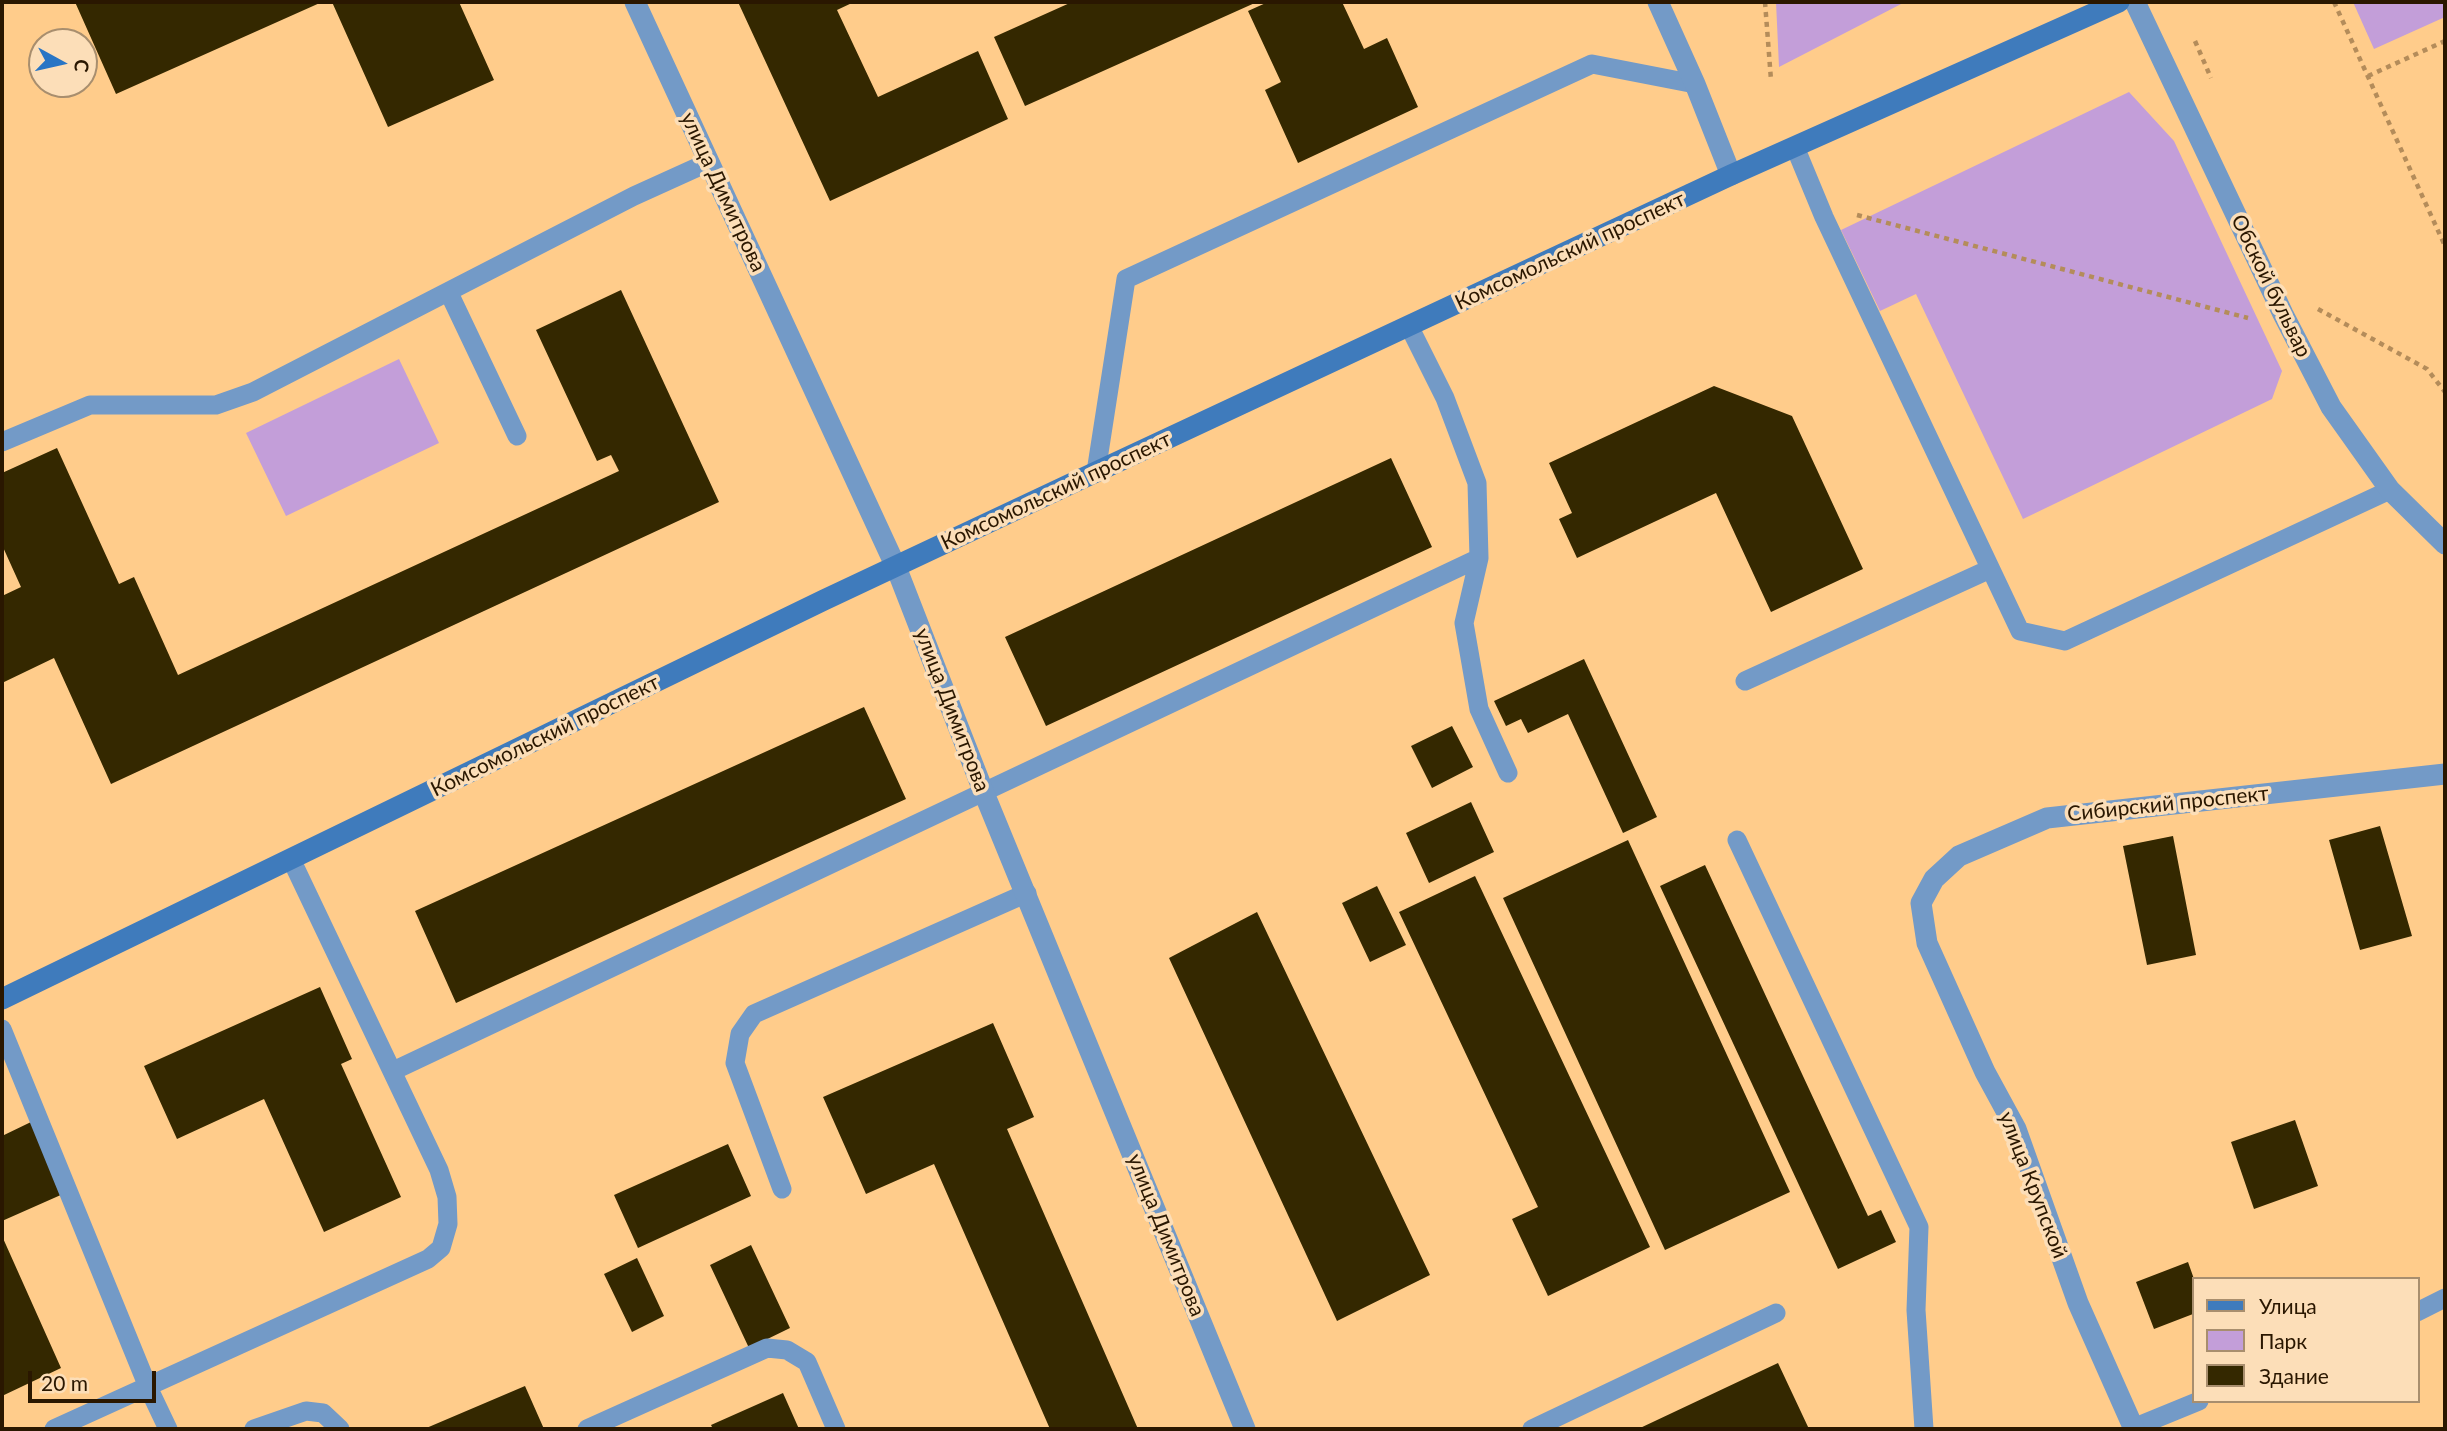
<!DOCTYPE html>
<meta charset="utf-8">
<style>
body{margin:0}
#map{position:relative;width:2447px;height:1431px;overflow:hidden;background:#ffcc8b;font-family:Lato,sans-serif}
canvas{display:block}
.frame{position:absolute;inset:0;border:4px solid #2a1700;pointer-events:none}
.legend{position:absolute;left:2192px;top:1277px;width:228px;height:126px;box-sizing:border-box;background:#fcdeb8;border:2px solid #a88e6e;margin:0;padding:9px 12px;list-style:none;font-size:21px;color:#2a1700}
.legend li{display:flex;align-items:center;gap:14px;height:35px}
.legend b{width:35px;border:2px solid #a88e6e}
.north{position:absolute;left:28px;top:28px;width:70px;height:70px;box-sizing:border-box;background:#fcdeb8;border:2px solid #a88e6e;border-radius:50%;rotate:98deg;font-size:19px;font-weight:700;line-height:28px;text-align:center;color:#2a1700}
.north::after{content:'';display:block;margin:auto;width:24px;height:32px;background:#2875c5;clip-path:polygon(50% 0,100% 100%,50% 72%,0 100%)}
.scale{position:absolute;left:28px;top:1371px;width:128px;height:32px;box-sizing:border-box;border:4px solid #2a1700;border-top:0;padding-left:9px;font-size:21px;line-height:24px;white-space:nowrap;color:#2a1700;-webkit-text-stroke:5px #fcdeb8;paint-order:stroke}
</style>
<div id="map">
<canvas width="2447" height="1431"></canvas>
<div class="frame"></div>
<ul class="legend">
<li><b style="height:9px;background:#3f7bbc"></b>Улица</li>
<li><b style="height:19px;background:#c39ed9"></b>Парк</li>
<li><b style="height:19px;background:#342800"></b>Здание</li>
</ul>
<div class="north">С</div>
<div class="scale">20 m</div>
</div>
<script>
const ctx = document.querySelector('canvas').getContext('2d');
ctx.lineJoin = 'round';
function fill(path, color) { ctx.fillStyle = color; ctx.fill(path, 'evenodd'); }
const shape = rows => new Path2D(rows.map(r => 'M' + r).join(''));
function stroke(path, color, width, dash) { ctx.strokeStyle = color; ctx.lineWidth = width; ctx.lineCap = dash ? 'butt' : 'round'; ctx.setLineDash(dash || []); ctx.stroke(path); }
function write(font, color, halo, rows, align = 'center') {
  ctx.font = font + ' Lato,sans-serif'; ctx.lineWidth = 7; ctx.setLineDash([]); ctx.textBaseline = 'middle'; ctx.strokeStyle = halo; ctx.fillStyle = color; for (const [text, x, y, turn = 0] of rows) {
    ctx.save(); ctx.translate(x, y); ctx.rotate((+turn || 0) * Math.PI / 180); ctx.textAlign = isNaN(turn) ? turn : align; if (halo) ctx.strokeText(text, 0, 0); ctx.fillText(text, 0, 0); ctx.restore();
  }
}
const green = shape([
 [1776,2,1905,2,1779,67],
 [2353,2,2445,2,2445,17,2374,49],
 [2129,92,2174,141,2282,371,2272,399,2023,519,1916,294,1880,311,1841,230],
 [399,359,439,443,286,516,246,433]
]);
const building = shape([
 [75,2,322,2,116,94],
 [332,2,459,2,494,80,388,127],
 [738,2,854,2,837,10,878,97,978,51,1008,119,830,201],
 [1072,2,1257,2,1025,106,994,37],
 [1268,2,1342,2,1364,49,1387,38,1418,107,1298,163,1265,90,1281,82,1248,11],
 [621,290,719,502,111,784,54,658,2,683,2,596,21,587,2,545,2,473,57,448,119,584,134,577,178,675,619,471,611,455,597,461,536,330],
 [1714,386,1792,416,1863,569,1771,612,1716,493,1577,558,1559,519,1572,513,1549,463],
 [1391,458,1432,547,1046,726,1005,637],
 [1584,659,1657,817,1623,833,1568,714,1528,733,1521,719,1506,726,1494,701],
 [864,707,906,799,456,1003,415,911],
 [1452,726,1473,767,1432,788,1411,746],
 [1471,802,1494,852,1429,883,1406,833],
 [2380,826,2412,936,2360,950,2329,840],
 [2173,836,2196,955,2147,965,2123,846],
 [1628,840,1790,1192,1665,1250,1503,898],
 [1705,865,1868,1216,1881,1210,1896,1242,1838,1269,1660,886],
 [1475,876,1650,1247,1548,1296,1512,1219,1538,1207,1399,912],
 [1377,886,1406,945,1370,962,1342,903],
 [1257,912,1430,1275,1337,1321,1169,958],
 [320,987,352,1059,341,1064,401,1197,324,1232,264,1099,177,1139,144,1066],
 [993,1023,1034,1117,1007,1129,1138,1429,1050,1429,934,1164,866,1194,823,1097],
 [2295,1120,2318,1186,2254,1209,2231,1142],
 [31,1122,63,1194,2,1221,2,1136],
 [728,1144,751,1196,638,1248,614,1195],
 [2,1236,61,1368,2,1396],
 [751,1245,790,1328,749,1348,710,1265],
 [637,1258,664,1316,632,1332,604,1274],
 [2188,1262,2194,1279,2193,1314,2154,1329,2136,1282],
 [1778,1363,1809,1429,1638,1429],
 [525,1386,544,1429,424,1429],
 [783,1393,799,1429,713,1429,711,1425]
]);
const path = shape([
 [1765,2,1771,80],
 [2334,2,2445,246],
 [2195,41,2211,78],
 [2368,76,2445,41],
 [1857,215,2248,318],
 [2318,309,2427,369,2445,392]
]);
const lane = shape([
 [1795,147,1824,217,2020,631,2065,641,2390,490],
 [449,293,517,436],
 [1409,326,1445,398,1477,483,1479,558,1464,623,1479,709,1508,773],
 [2,442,90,405,216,405,253,392,634,196,709,162],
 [1096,472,1126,279,1592,64,1695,84],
 [1745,681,1990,569],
 [1737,840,1919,1227,1916,1310,1924,1429],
 [2,1029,148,1387,168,1429],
 [393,1071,1479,558],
 [782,1189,735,1063,740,1034,754,1014,1027,893],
 [2417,1312,2445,1298],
 [2133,1428,2199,1401],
 [54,1429,428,1259,441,1248,448,1224,447,1197,439,1170,291,859],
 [254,1429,306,1411,323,1413,340,1429],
 [587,1429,767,1348,787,1350,807,1362,836,1429],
 [1532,1429,1776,1313]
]);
const street = shape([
 [635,2,896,567,984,793,1245,1429],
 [1658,2,1695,84,1731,175],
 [2135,2,2283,314,2331,407,2390,490,2445,544],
 [2134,1429,2078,1303,2016,1129,1985,1072,1927,943,1921,903,1934,879,1959,856,2047,818,2445,774]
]);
const secondary = shape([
 [2,999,824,600,1096,472,1731,175,2119,2]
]);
const streetNames = [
 ["улица Димитрова",723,192,65],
 ["Комсомольский проспект",1570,251,-25],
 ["Обской бульвар",2271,286,64],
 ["Комсомольский проспект",1056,491,-25],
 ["улица Димитрова",952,710,69],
 ["Комсомольский проспект",545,736,-26],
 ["Сибирский проспект",2168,804,-6],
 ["улица Крупской",2033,1185,69],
 ["улица Димитрова",1166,1235,68]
];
fill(green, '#c39ed9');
fill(building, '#342800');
stroke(path, '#b48c5a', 4.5, [5, 5]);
stroke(lane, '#739ac7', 19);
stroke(street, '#739ac7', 21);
stroke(secondary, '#3f7bbc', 21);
write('21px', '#2a1700', '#fcdeb8', streetNames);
</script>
